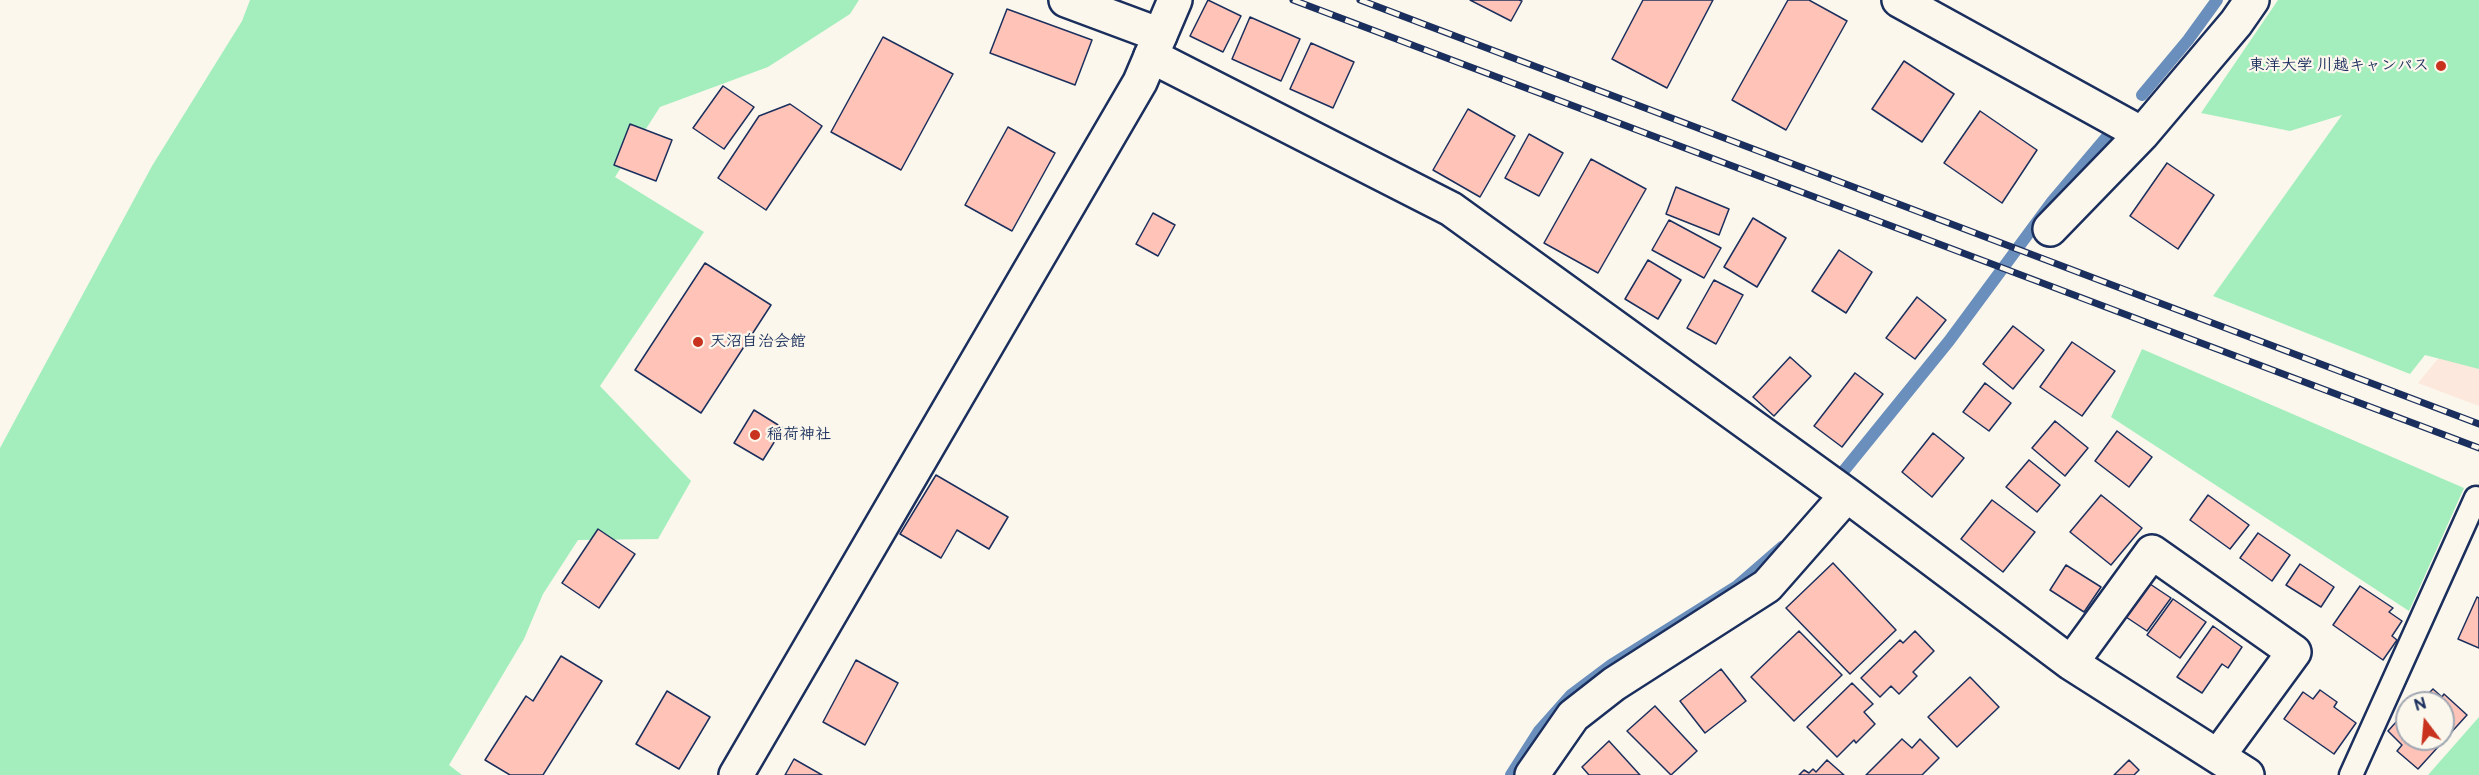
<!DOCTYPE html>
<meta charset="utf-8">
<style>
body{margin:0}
#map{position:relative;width:2479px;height:775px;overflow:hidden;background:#fbf7ec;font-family:"Balsamiq Sans",sans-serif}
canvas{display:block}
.north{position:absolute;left:2395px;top:691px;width:60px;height:60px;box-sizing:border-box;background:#fbf7ec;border:2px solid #a1a7b3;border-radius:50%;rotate:344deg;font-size:16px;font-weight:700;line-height:24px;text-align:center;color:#1b2f5e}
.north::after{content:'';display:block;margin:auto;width:21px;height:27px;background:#c8321e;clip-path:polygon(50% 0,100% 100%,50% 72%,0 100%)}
</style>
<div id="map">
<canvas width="2479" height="775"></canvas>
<div class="north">N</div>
</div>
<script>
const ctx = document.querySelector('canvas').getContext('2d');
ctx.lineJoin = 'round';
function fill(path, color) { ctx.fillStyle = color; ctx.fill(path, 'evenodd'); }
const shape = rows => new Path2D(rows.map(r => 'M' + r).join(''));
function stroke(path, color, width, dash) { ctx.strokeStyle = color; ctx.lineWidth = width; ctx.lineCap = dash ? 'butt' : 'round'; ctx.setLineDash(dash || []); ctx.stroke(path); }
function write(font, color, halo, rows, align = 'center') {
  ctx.font = font + ' "Balsamiq Sans","Klee One",sans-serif'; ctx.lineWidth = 4.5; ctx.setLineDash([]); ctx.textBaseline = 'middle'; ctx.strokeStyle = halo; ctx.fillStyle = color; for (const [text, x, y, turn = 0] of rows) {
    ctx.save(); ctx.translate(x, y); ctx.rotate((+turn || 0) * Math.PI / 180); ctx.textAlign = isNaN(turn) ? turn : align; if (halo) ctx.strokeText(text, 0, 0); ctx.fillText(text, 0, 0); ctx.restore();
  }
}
const built = shape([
 [2479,309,2479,406,2418,383]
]);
const green = shape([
 [250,0,859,0,850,14,768,67,660,107,615,177,704,232,600,386,691,481,658,539,578,540,543,594,524,639,449,765,462,775,0,775,0,448,152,166,242,21],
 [2278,0,2479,0,2479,369,2425,355,2410,374,2213,296,2342,115,2290,131,2201,113],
 [2142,349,2464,488,2409,611,2111,417],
 [2479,717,2479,775,2428,775]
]);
const stream = shape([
 [2142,95,2188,40,2217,0],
 [1842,473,1949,341,2051,203,2106,138],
 [1511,775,1539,731,1571,695,1611,665,1737,586,1782,547]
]);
const building = shape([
 [1208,0,1241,16,1223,52,1190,36,1208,0],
 [1470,0,1519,0,1522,1,1511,21,1470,0],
 [1643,0,1713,0,1667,88,1612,59,1643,0],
 [1788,0,1809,0,1847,21,1786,130,1732,100,1788,0],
 [1007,9,1092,40,1075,85,990,53,1007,9],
 [1250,17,1300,39,1281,81,1232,59,1250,17],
 [883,37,953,74,901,170,831,132,883,37],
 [1311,43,1354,62,1333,108,1290,89,1311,43],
 [1904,61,1954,94,1922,142,1872,109,1904,61],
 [723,86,754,107,724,149,693,128,723,86],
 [790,104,822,126,766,210,718,178,759,116,790,104],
 [1468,109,1515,136,1480,197,1433,170,1468,109],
 [1980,111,2037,150,2002,203,1944,163,1980,111],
 [630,124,672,140,656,181,614,165,630,124],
 [1008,127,1055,153,1012,231,965,205,1008,127],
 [1529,134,1563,153,1539,196,1505,178,1529,134],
 [1591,159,1646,189,1598,273,1544,243,1591,159],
 [2167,163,2214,195,2178,249,2130,216,2167,163],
 [1676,187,1729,209,1719,235,1666,214,1676,187],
 [1153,213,1175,225,1158,256,1136,244,1153,213],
 [1753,218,1786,238,1757,287,1724,267,1753,218],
 [1669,220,1721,248,1704,278,1652,250,1669,220],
 [1839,250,1872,272,1846,313,1812,291,1839,250],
 [1648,260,1681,280,1658,319,1625,299,1648,260],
 [705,263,771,305,701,413,635,370,705,263],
 [1714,280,1743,295,1716,344,1687,328,1714,280],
 [1917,297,1946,320,1915,359,1886,338,1917,297],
 [2013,326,2044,350,2013,389,1983,364,2013,326],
 [2072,342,2115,371,2082,416,2040,387,2072,342],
 [1790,357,1811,376,1774,416,1753,397,1790,357],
 [1855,373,1883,394,1842,447,1814,426,1855,373],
 [1985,383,2011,403,1989,431,1963,412,1985,383],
 [754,410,783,428,763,460,734,443,754,410],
 [2055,421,2088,448,2065,476,2032,448,2055,421],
 [2117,431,2152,457,2129,487,2095,461,2117,431],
 [1933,433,1964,458,1932,497,1902,472,1933,433],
 [2029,460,2060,485,2037,512,2006,487,2029,460],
 [936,475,1008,517,989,549,957,530,941,558,900,534,936,475],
 [2101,495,2142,528,2111,565,2070,532,2101,495],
 [2208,495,2249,525,2230,549,2190,520,2208,495],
 [1992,500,2035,532,2003,572,1961,539,1992,500],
 [598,529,635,554,599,608,562,583,598,529],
 [2258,533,2290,555,2272,581,2240,558,2258,533],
 [1833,563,1896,630,1850,674,1786,608,1833,563],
 [2300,564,2334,587,2321,607,2286,585,2300,564],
 [2066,565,2101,587,2084,612,2050,590,2066,565],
 [2150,584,2171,598,2147,631,2126,617,2150,584],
 [2360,586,2393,608,2389,612,2402,621,2392,636,2397,640,2383,660,2333,625,2360,586],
 [2477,597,2479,598,2479,648,2458,639,2477,597],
 [2173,599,2206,622,2180,658,2147,635,2173,599],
 [2213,626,2242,647,2228,668,2222,664,2202,693,2177,677,2213,626],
 [1799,631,1842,675,1794,721,1751,677,1799,631],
 [1915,631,1934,651,1913,672,1917,676,1899,694,1891,686,1880,697,1861,678,1900,640,1903,643,1915,631],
 [561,656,602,681,543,775,510,775,485,760,526,696,533,701,561,656],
 [856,660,898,683,865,745,823,722,856,660],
 [1721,669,1746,701,1705,733,1680,701,1721,669],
 [1970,677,1999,707,1957,747,1928,717,1970,677],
 [1852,683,1873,704,1864,712,1875,724,1856,743,1854,740,1837,757,1807,727,1852,683],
 [2433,689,2442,697,2444,694,2467,715,2418,769,2397,751,2402,745,2388,731,2407,710,2407,739,2443,739,2443,703,2413,703,2421,694,2425,697,2433,689],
 [2320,690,2337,702,2334,707,2356,723,2334,754,2284,719,2303,692,2313,699,2320,690],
 [667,691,710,717,679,769,636,744,667,691],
 [1655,706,1697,751,1671,775,1627,731,1655,706],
 [1902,739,1912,748,1920,739,1939,758,1922,775,1866,775,1902,739],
 [1609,741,1640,775,1589,775,1582,767,1609,741],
 [794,759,822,775,785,775,794,759],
 [1827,760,1844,775,1799,775,1804,770,1809,773,1813,769,1816,772,1827,760],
 [2129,760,2139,770,2134,775,2114,775,2129,760]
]);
const service = shape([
 [2351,775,2476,498]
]);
const minor = shape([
 [1066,0,1160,35],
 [1899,0,2142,134],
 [1151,56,1451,209,1847,495,2071,663,2247,775],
 [2050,229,2142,134,2236,23,2252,0],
 [2071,663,2152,552,2294,652,2218,756],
 [1532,775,1573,716,1614,684,1767,586,1847,495]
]);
const tertiary = shape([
 [736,775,1140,82,1175,0]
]);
const rail = shape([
 [1293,0,2479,448],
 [1360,0,2479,424]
]);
const markers = [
 [2441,66,6,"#c8321e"],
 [698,342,6,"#c8321e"],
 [755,435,6,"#c8321e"]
];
const poiNames = [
 ["東洋大学 川越キャンパス",2429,66,"right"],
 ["天沼自治会館",710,342],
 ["稲荷神社",767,435]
];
fill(built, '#fce8dc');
fill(green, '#a4eebd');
stroke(stream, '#6a8fbc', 12);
fill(building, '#ffc4b7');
stroke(building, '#1b2f5e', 1.5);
stroke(service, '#1b2f5e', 27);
stroke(minor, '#1b2f5e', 38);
stroke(tertiary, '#1b2f5e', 38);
stroke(service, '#fbf7ec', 22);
stroke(minor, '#fbf7ec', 33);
stroke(tertiary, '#fbf7ec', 33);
stroke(rail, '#1b2f5e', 7);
stroke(rail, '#fbf7ec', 4.5, [14]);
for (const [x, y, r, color] of markers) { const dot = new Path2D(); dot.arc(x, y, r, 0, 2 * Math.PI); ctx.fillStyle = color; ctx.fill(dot); stroke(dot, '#fbf7ec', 2); }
write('bold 16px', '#1b2f5e', '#fbf7ec', poiNames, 'left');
</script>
